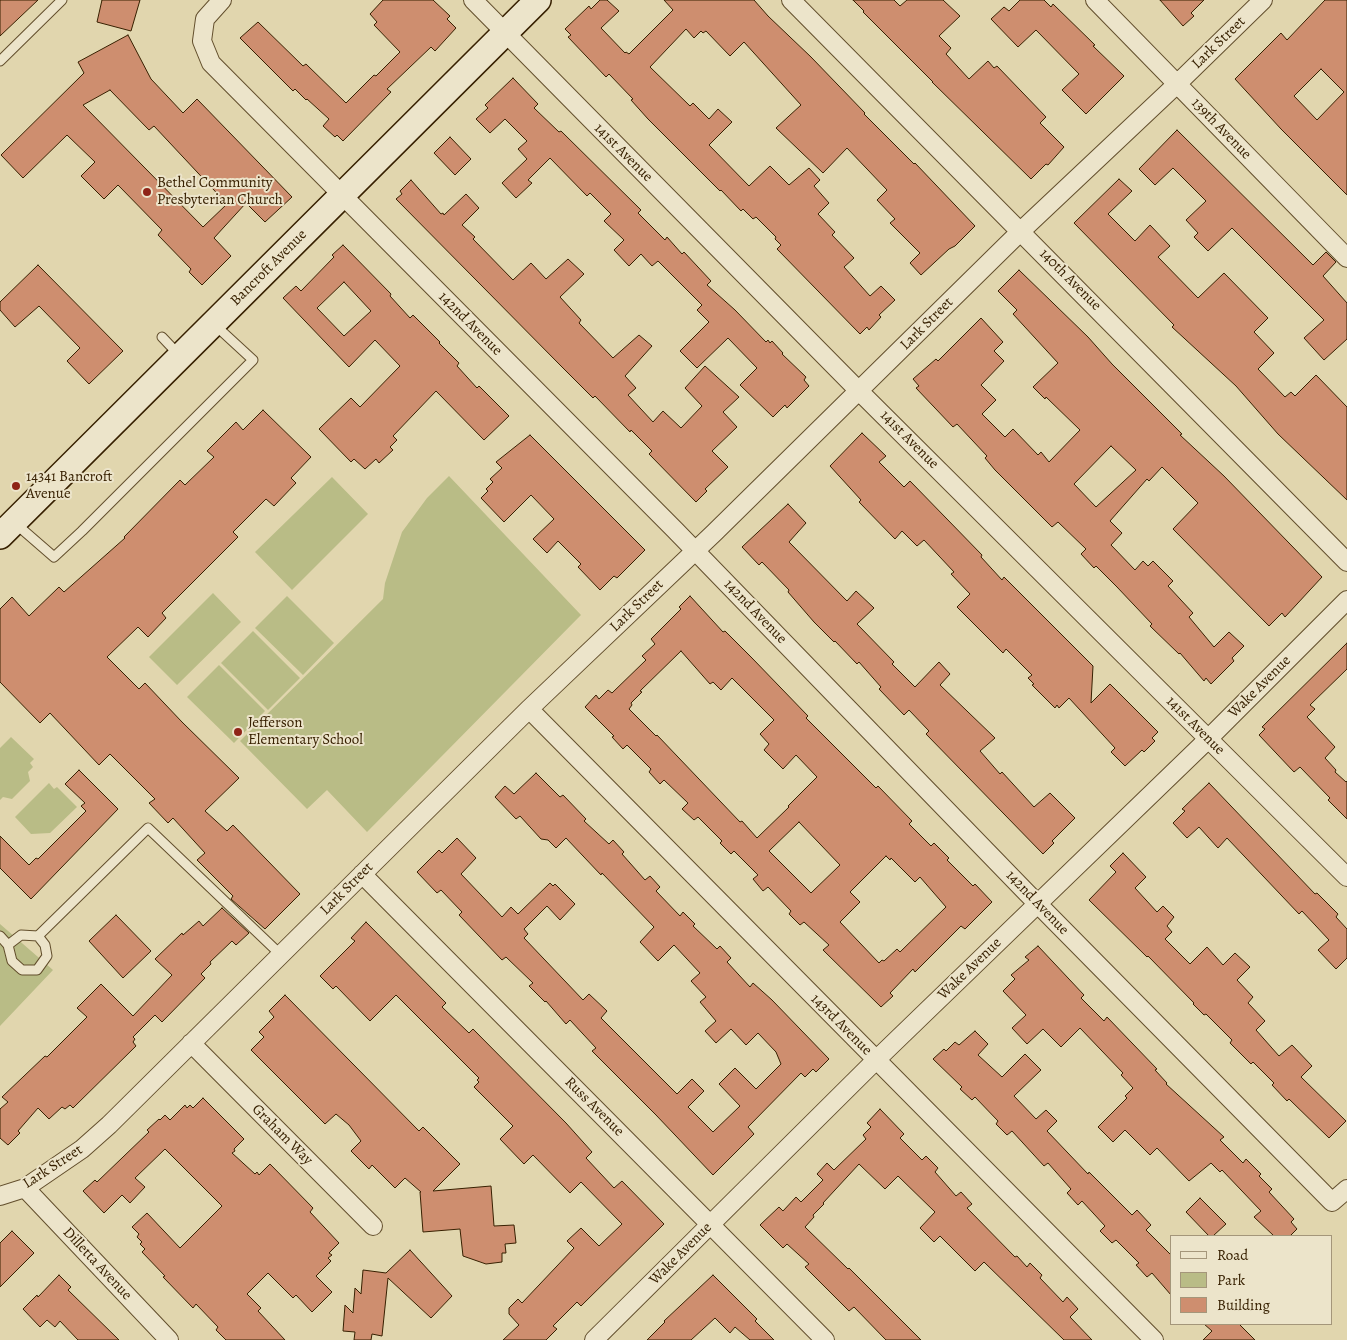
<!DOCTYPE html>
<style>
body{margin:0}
#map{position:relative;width:1347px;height:1340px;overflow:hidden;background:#e1d6ae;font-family:Alegreya,serif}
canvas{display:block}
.legend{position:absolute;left:1170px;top:1235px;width:162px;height:90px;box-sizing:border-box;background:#ece4ca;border:1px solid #a4967a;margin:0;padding:6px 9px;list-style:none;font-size:15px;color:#372001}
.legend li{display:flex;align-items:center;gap:10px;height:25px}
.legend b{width:25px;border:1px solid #a4967a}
</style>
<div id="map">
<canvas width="1347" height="1340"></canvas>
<ul class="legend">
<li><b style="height:6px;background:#ece4ca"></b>Road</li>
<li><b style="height:14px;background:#b9bc86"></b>Park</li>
<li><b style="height:14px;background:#ce8e6f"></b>Building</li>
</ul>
</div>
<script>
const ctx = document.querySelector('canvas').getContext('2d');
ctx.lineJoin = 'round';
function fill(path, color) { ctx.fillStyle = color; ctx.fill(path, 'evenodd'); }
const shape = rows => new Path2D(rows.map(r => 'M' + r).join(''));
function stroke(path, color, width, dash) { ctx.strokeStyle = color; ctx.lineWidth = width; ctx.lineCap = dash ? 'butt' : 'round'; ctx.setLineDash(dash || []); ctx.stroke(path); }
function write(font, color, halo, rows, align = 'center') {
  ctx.font = font + ' Alegreya,serif'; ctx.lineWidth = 4; ctx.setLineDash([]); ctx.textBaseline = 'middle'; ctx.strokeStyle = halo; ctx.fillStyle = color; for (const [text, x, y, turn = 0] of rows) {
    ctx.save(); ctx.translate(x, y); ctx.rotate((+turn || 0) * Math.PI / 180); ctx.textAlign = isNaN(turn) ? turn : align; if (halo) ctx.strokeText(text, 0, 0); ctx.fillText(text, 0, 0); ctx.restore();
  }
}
const green = shape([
 [449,476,581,615,367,832,327,790,307,809,240,741,383,599,385,583,402,532,427,498],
 [332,477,368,514,292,590,255,552],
 [213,593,241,622,177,685,149,657],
 [287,596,334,643,303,675,255,628],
 [253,631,300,678,268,710,221,663],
 [219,665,265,711,234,743,187,697],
 [11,737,34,759,30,763,33,767,28,772,30,781,12,799,3,797,0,800,0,748],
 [49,783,54,789,57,787,77,807,50,833,31,834,15,817],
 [0,924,53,970,0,1026]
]);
const building = shape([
 [0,0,38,0,0,36,0,0],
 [102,0,140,0,131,31,97,22,102,0],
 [383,0,433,0,450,16,447,19,456,28,435,51,431,47,387,89,391,92,343,141,337,135,335,137,323,126,329,119,307,99,306,100,295,89,293,91,240,38,258,22,303,66,306,64,346,103,374,75,376,76,400,52,374,25,377,22,370,14,383,0],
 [600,0,607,0,619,11,601,28,625,53,626,52,629,54,673,10,664,0,754,0,768,16,811,57,865,113,864,114,914,164,915,163,975,226,955,246,949,249,921,275,910,263,920,253,890,223,895,219,877,200,887,190,847,148,823,173,776,128,801,105,744,42,730,56,706,31,703,33,701,31,694,38,686,29,650,67,690,106,693,103,709,119,718,109,732,122,709,145,749,186,770,166,789,185,809,168,820,180,814,186,829,203,818,214,835,232,832,235,854,258,844,267,870,296,881,286,895,300,879,315,881,317,869,330,867,327,860,334,777,249,781,245,775,239,776,237,756,217,753,219,743,209,741,211,721,190,720,191,648,119,631,100,633,99,609,74,606,77,568,37,571,35,565,29,589,6,591,9,600,0],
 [853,0,894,0,900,6,907,0,943,0,960,16,939,36,951,48,946,54,969,79,988,61,994,68,997,66,1046,117,1040,123,1064,147,1048,165,1046,164,1031,179,932,82,933,82,863,12,864,11,853,0],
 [1020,0,1044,0,1051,7,1053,4,1095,45,1093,46,1124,76,1086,114,1062,90,1079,74,1036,30,1018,47,991,19,1004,7,1009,11,1020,0],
 [1160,0,1204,0,1191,13,1194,16,1183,26,1160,0],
 [1325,0,1347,0,1347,195,1281,129,1235,79,1281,33,1287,40,1325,0],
 [1321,69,1344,92,1317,120,1294,96,1321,69],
 [128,35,151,79,183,113,197,99,292,197,265,222,246,203,214,238,231,256,202,285,189,272,191,269,158,235,162,230,118,185,104,199,81,176,95,162,67,135,23,178,1,155,84,73,78,62,128,35],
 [110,90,149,130,154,126,227,204,203,227,83,105,110,90],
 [513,78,538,104,534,108,559,132,561,131,641,210,638,213,665,240,667,237,682,254,684,252,711,281,707,285,735,310,766,342,768,340,770,343,772,341,783,353,782,354,806,377,804,380,809,386,787,408,785,405,773,417,740,385,757,368,728,338,697,368,680,351,709,322,697,310,702,305,658,261,652,266,641,254,629,266,614,250,624,240,604,221,611,214,590,193,587,196,550,158,528,180,532,183,516,198,502,183,527,159,518,149,527,141,505,119,490,133,476,119,488,108,485,105,513,78],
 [1177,130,1313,265,1326,252,1336,262,1323,276,1347,303,1347,339,1324,360,1304,338,1324,320,1232,228,1208,251,1194,237,1198,233,1186,220,1206,201,1173,168,1155,185,1139,169,1177,130],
 [450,137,471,159,455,175,434,153,450,137],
 [1119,179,1132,191,1108,214,1135,241,1150,225,1170,246,1158,257,1198,298,1224,273,1268,318,1254,332,1274,353,1258,369,1285,397,1291,392,1295,396,1316,375,1347,407,1347,500,1278,434,1236,386,1172,327,1174,325,1074,223,1119,179],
 [411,180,441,214,443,213,444,215,466,194,479,208,462,225,475,237,473,239,513,280,531,263,546,279,568,259,584,274,560,297,581,320,579,323,613,358,639,335,652,346,625,376,636,388,628,395,653,422,663,411,681,428,702,406,685,388,705,366,739,397,723,412,737,427,712,451,728,467,705,489,707,491,696,502,649,454,652,451,631,430,630,432,595,396,593,398,560,365,396,199,402,194,400,191,411,180],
 [343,245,391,294,390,296,410,318,413,315,440,342,439,343,459,363,457,366,477,388,479,386,509,416,484,440,436,391,393,436,397,440,390,447,393,450,379,463,376,459,365,469,354,459,351,462,319,429,351,398,360,407,400,366,375,340,349,367,283,298,296,286,301,291,334,257,332,255,343,245],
 [344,282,371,311,344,336,317,308,344,282],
 [38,265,123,351,89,384,67,361,80,348,39,306,15,327,0,310,0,302,38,265],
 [1019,270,1088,337,1112,364,1182,434,1180,435,1224,476,1322,577,1285,617,1282,613,1269,626,1173,529,1198,503,1162,467,1149,481,1147,479,1110,521,1122,533,1111,545,1135,570,1143,561,1148,566,1153,561,1173,581,1168,586,1193,613,1189,617,1214,647,1229,632,1244,646,1232,658,1234,661,1211,684,1206,678,1204,681,1180,653,1179,654,1150,626,1152,624,1117,587,1096,566,1094,568,1081,554,1086,549,1058,522,1052,527,995,470,985,458,987,456,957,424,953,427,916,388,919,386,913,379,936,359,938,361,981,318,1003,342,994,351,1004,361,981,385,996,400,982,414,1005,437,1013,429,1038,455,1041,452,1049,462,1080,430,1046,397,1045,399,1033,387,1058,363,1013,314,1017,310,998,291,1019,270],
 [1111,446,1136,470,1096,507,1074,484,1111,446],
 [263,410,311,457,291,478,296,483,274,506,266,499,233,532,238,537,162,613,166,618,148,637,138,627,107,657,139,689,145,683,182,722,239,778,205,811,227,831,233,825,300,894,265,929,231,899,233,896,197,860,205,853,173,818,168,823,149,803,155,799,110,754,99,765,50,713,40,723,0,682,0,609,12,597,29,616,59,587,64,592,125,538,124,537,180,480,185,485,214,457,207,451,236,422,243,430,263,410],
 [862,433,886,456,879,462,904,487,910,481,982,555,981,557,1002,580,1004,577,1093,666,1091,703,1110,684,1158,732,1152,738,1155,741,1144,752,1142,750,1125,766,1111,752,1115,748,1069,698,1059,708,1057,705,1055,708,1032,685,1034,684,1028,678,1032,675,1006,649,1003,653,957,607,970,594,951,574,954,572,924,540,917,546,902,531,895,539,859,502,861,500,830,466,862,433],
 [530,435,645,550,617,578,614,576,600,590,578,567,581,564,558,541,547,553,533,539,554,519,531,495,504,522,481,498,488,491,486,489,493,482,490,479,502,468,496,462,530,435],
 [788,504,806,523,789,542,847,601,856,591,874,608,857,624,894,662,892,664,915,687,939,662,950,674,940,685,995,738,980,751,1000,774,1002,772,1034,807,1050,793,1075,818,1052,841,1054,843,1043,854,926,734,929,731,909,710,904,715,879,689,881,687,859,662,857,664,835,641,834,642,814,622,788,592,789,590,762,562,759,565,742,547,788,504],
 [690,596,723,632,725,631,752,658,808,716,806,718,876,788,878,786,912,821,909,824,931,846,934,843,949,858,947,860,973,886,975,884,992,902,965,929,961,926,915,972,913,969,890,993,893,996,881,1007,823,950,829,945,804,922,800,925,789,914,791,911,768,887,763,891,753,879,758,875,734,851,731,854,720,843,722,841,698,817,694,820,682,809,688,803,664,780,660,784,649,772,651,769,627,745,623,749,612,737,614,736,585,707,596,695,599,699,608,690,612,693,646,660,642,656,655,644,651,639,681,609,679,607,690,596],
 [681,651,710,684,713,682,721,690,732,678,774,720,760,734,769,744,764,750,783,769,796,755,817,777,788,806,789,807,757,838,742,821,740,822,657,735,656,736,629,709,632,705,631,703,642,692,640,691,681,651],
 [799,822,840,865,811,893,769,851,799,822],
 [886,856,890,860,891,858,915,882,920,877,946,907,900,952,897,949,884,961,882,960,879,963,840,922,860,902,850,892,886,856],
 [1347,643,1347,669,1310,705,1315,709,1307,717,1335,747,1325,758,1336,770,1335,772,1346,782,1347,781,1347,819,1328,800,1330,798,1300,767,1294,772,1259,735,1265,729,1262,727,1347,643],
 [79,770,118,809,31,899,0,868,0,836,29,865,36,858,38,859,86,811,81,806,85,803,65,784,79,770],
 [536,773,560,797,563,795,586,819,584,821,609,844,613,840,624,852,622,854,645,880,650,876,660,887,656,891,680,916,683,912,695,924,693,926,717,949,720,946,731,958,727,962,750,987,753,983,772,1000,829,1059,816,1072,813,1069,805,1077,801,1073,748,1127,754,1134,713,1175,656,1115,592,1051,596,1048,570,1020,566,1024,546,1001,545,1002,529,986,533,983,506,957,502,960,459,915,462,912,441,890,437,893,417,872,439,850,442,853,457,838,476,858,461,874,502,917,511,907,518,914,550,883,553,886,555,884,575,904,560,920,547,906,524,929,528,934,524,938,583,1000,589,994,607,1011,601,1018,677,1094,692,1079,704,1091,688,1107,713,1132,740,1106,719,1084,735,1068,756,1089,781,1064,776,1052,758,1033,746,1045,731,1029,716,1043,705,1031,716,1021,700,1002,706,997,691,981,700,973,674,945,658,961,640,942,654,927,602,873,601,875,566,838,556,848,548,840,541,839,520,816,516,819,495,797,505,786,514,794,536,773],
 [1209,783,1315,894,1317,893,1338,914,1336,917,1347,929,1347,958,1336,969,1318,950,1329,940,1302,911,1299,914,1227,838,1218,848,1199,827,1187,838,1173,823,1185,811,1182,809,1209,783],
 [1123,853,1146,877,1135,888,1157,912,1163,906,1174,917,1167,926,1172,932,1165,939,1190,964,1207,947,1223,965,1235,953,1250,967,1237,980,1253,997,1248,1003,1265,1021,1256,1030,1279,1056,1292,1045,1312,1066,1301,1077,1346,1121,1329,1138,1289,1099,1287,1101,1272,1085,1274,1083,1253,1062,1251,1064,1230,1043,1232,1040,1206,1014,1204,1015,1193,1004,1194,1003,1148,956,1147,957,1089,900,1116,872,1110,866,1123,853],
 [222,908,249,933,236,945,232,941,210,962,211,964,201,974,205,978,162,1022,155,1015,133,1037,135,1039,133,1042,136,1046,73,1108,70,1105,65,1109,62,1107,49,1119,38,1108,18,1131,20,1133,8,1145,0,1138,0,1109,8,1102,2,1097,45,1056,47,1057,87,1017,77,1008,101,984,133,1016,172,975,155,959,182,933,183,935,199,921,203,926,222,908],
 [116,915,151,951,123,978,89,941,116,915],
 [366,922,446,1003,442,1007,469,1033,473,1029,566,1123,592,1152,586,1158,614,1188,622,1181,664,1224,581,1306,577,1302,553,1326,557,1329,546,1340,503,1340,519,1325,509,1314,509,1308,518,1299,522,1303,574,1248,567,1241,581,1228,599,1246,622,1224,581,1182,570,1193,533,1155,524,1164,500,1139,513,1126,474,1087,479,1082,477,1080,479,1078,396,995,370,1021,336,986,333,989,320,976,355,941,351,938,366,922],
 [1038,946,1084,995,1081,998,1104,1021,1107,1017,1157,1069,1155,1070,1167,1083,1166,1084,1224,1137,1220,1140,1243,1163,1246,1159,1261,1174,1259,1176,1272,1189,1269,1192,1294,1219,1291,1222,1297,1229,1290,1236,1274,1236,1254,1217,1261,1211,1222,1170,1220,1172,1211,1163,1189,1181,1157,1148,1150,1155,1125,1130,1113,1142,1098,1127,1127,1098,1125,1096,1133,1088,1121,1075,1123,1073,1080,1028,1061,1047,1043,1029,1027,1044,1012,1028,1026,1015,1003,991,1015,979,1011,975,1029,960,1025,957,1038,946],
 [285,995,419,1131,423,1127,460,1164,433,1191,491,1186,494,1226,514,1225,516,1243,505,1244,506,1253,502,1253,502,1262,486,1264,463,1256,460,1229,423,1232,420,1192,421,1192,405,1178,395,1188,372,1165,369,1169,351,1151,361,1141,349,1125,336,1114,325,1124,251,1050,264,1037,259,1032,274,1017,269,1011,285,995],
 [975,1031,988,1044,978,1055,1002,1077,1025,1054,1041,1070,1014,1096,1036,1119,1046,1110,1057,1121,1047,1131,1088,1174,1089,1172,1132,1215,1137,1210,1151,1225,1146,1230,1171,1255,1171,1295,1152,1273,1147,1277,1136,1265,1139,1263,1116,1240,1112,1243,1100,1231,1105,1226,1082,1201,1078,1205,1067,1193,1071,1189,1048,1163,1044,1166,1012,1131,1007,1135,996,1124,998,1121,975,1097,972,1100,960,1089,962,1087,933,1059,944,1049,946,1051,955,1042,959,1045,975,1031],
 [203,1098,244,1139,234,1149,235,1151,232,1153,255,1174,257,1172,259,1175,270,1164,313,1208,310,1212,339,1243,329,1253,332,1255,328,1258,331,1261,316,1276,332,1292,312,1312,296,1295,293,1298,268,1273,247,1294,261,1308,258,1311,285,1340,226,1340,216,1330,218,1327,196,1304,193,1308,163,1277,165,1276,142,1252,145,1249,140,1244,142,1242,137,1237,139,1234,132,1227,147,1213,180,1248,222,1206,165,1149,135,1178,145,1187,130,1203,122,1195,104,1213,83,1191,95,1180,97,1182,149,1132,147,1130,159,1119,160,1120,165,1115,170,1120,185,1105,187,1108,190,1105,193,1108,203,1098],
 [880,1109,904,1134,900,1138,922,1160,926,1156,938,1168,935,1172,956,1196,961,1192,972,1204,967,1208,1015,1257,1017,1256,1027,1267,1030,1263,1042,1275,1040,1278,1063,1302,1067,1297,1078,1309,1070,1317,1092,1340,1064,1340,984,1262,975,1271,940,1236,934,1242,920,1228,935,1212,898,1176,885,1189,859,1164,823,1203,824,1204,813,1215,814,1217,805,1227,848,1269,849,1268,921,1340,886,1340,854,1307,849,1311,805,1267,809,1264,787,1244,783,1248,760,1225,779,1207,783,1211,796,1197,801,1202,823,1180,817,1174,827,1163,834,1170,866,1139,863,1135,871,1127,867,1123,880,1109],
 [1200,1198,1226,1224,1213,1236,1209,1236,1186,1212,1200,1198],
 [12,1231,34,1253,0,1287,0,1243,12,1231],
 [410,1250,452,1296,431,1318,388,1278,382,1336,372,1334,371,1340,354,1340,355,1332,343,1331,345,1305,353,1313,355,1288,361,1294,363,1270,386,1273,410,1250],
 [59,1275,71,1287,68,1290,119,1340,78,1340,60,1321,55,1327,47,1320,40,1327,23,1309,37,1295,38,1297,59,1275],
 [713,1275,757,1319,755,1321,774,1340,750,1340,735,1327,730,1333,715,1318,691,1340,647,1340,665,1322,664,1321,713,1275],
 [1204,1324,1239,1324,1255,1340,1203,1340,1212,1331,1204,1324]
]);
const lane = shape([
 [0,61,62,0],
 [162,337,180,356],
 [16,524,54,557,82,531,253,360,215,325],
 [0,936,8,945,12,961,22,970,37,970,47,956,45,945,38,936,21,935,8,945],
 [38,936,148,828,281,955]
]);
const street = shape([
 [222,0,205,19,202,41,211,63,675,530,1026,892,1332,1202,1347,1189],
 [473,0,859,391,1347,877],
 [791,0,1347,562],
 [1095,0,1347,258],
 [529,709,1154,1340],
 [362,874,825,1340],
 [191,1043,373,1226],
 [25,1188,169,1340],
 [0,1196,25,1188,82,1149,109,1125,529,709,714,533,1021,231,1177,84,1263,0],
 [594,1340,876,1060,1201,746,1347,600]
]);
const secondary = shape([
 [0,536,538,0]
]);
const markers = [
 [147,192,5,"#8f2418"],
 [16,486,5,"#8f2418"],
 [238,732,5,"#8f2418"]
];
const streetNames = [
 ["Lark Street",1219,43,-44],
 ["139th Avenue",1221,129,46],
 ["141st Avenue",623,153,45],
 ["Bancroft Avenue",269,268,-45],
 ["140th Avenue",1070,280,45],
 ["142nd Avenue",470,324,45],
 ["Lark Street",927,324,-45],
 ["141st Avenue",909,440,45],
 ["Lark Street",637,606,-44],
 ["142nd Avenue",755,612,46],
 ["Wake Avenue",1260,687,-45],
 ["141st Avenue",1195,726,45],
 ["Lark Street",347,889,-45],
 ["142nd Avenue",1037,903,46],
 ["Wake Avenue",970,969,-44],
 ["143rd Avenue",841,1025,45],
 ["Russ Avenue",594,1107,45],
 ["Graham Way",282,1135,45],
 ["Lark Street",53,1167,-33],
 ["Wake Avenue",681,1254,-45],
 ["Dilletta Avenue",97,1264,47]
];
const poiNames = [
 ["Bethel Community",157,183],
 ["Presbyterian Church",157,200],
 ["14341 Bancroft",26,477],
 ["Avenue",26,494],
 ["Jefferson",248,723],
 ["Elementary School",248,740]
];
fill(green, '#b9bc86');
fill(building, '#ce8e6f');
stroke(building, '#372001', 1);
stroke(lane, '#624e2c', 11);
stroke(street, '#624e2c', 20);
stroke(secondary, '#372001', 28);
stroke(lane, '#ece4ca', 9);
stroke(street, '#ece4ca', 18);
stroke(secondary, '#ece4ca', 25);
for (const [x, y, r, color] of markers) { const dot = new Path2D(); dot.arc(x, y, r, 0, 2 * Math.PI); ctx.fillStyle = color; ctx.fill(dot); stroke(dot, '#ece4ca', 2); }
write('15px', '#372001', '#ece4ca', streetNames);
write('15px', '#372001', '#ece4ca', poiNames, 'left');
</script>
